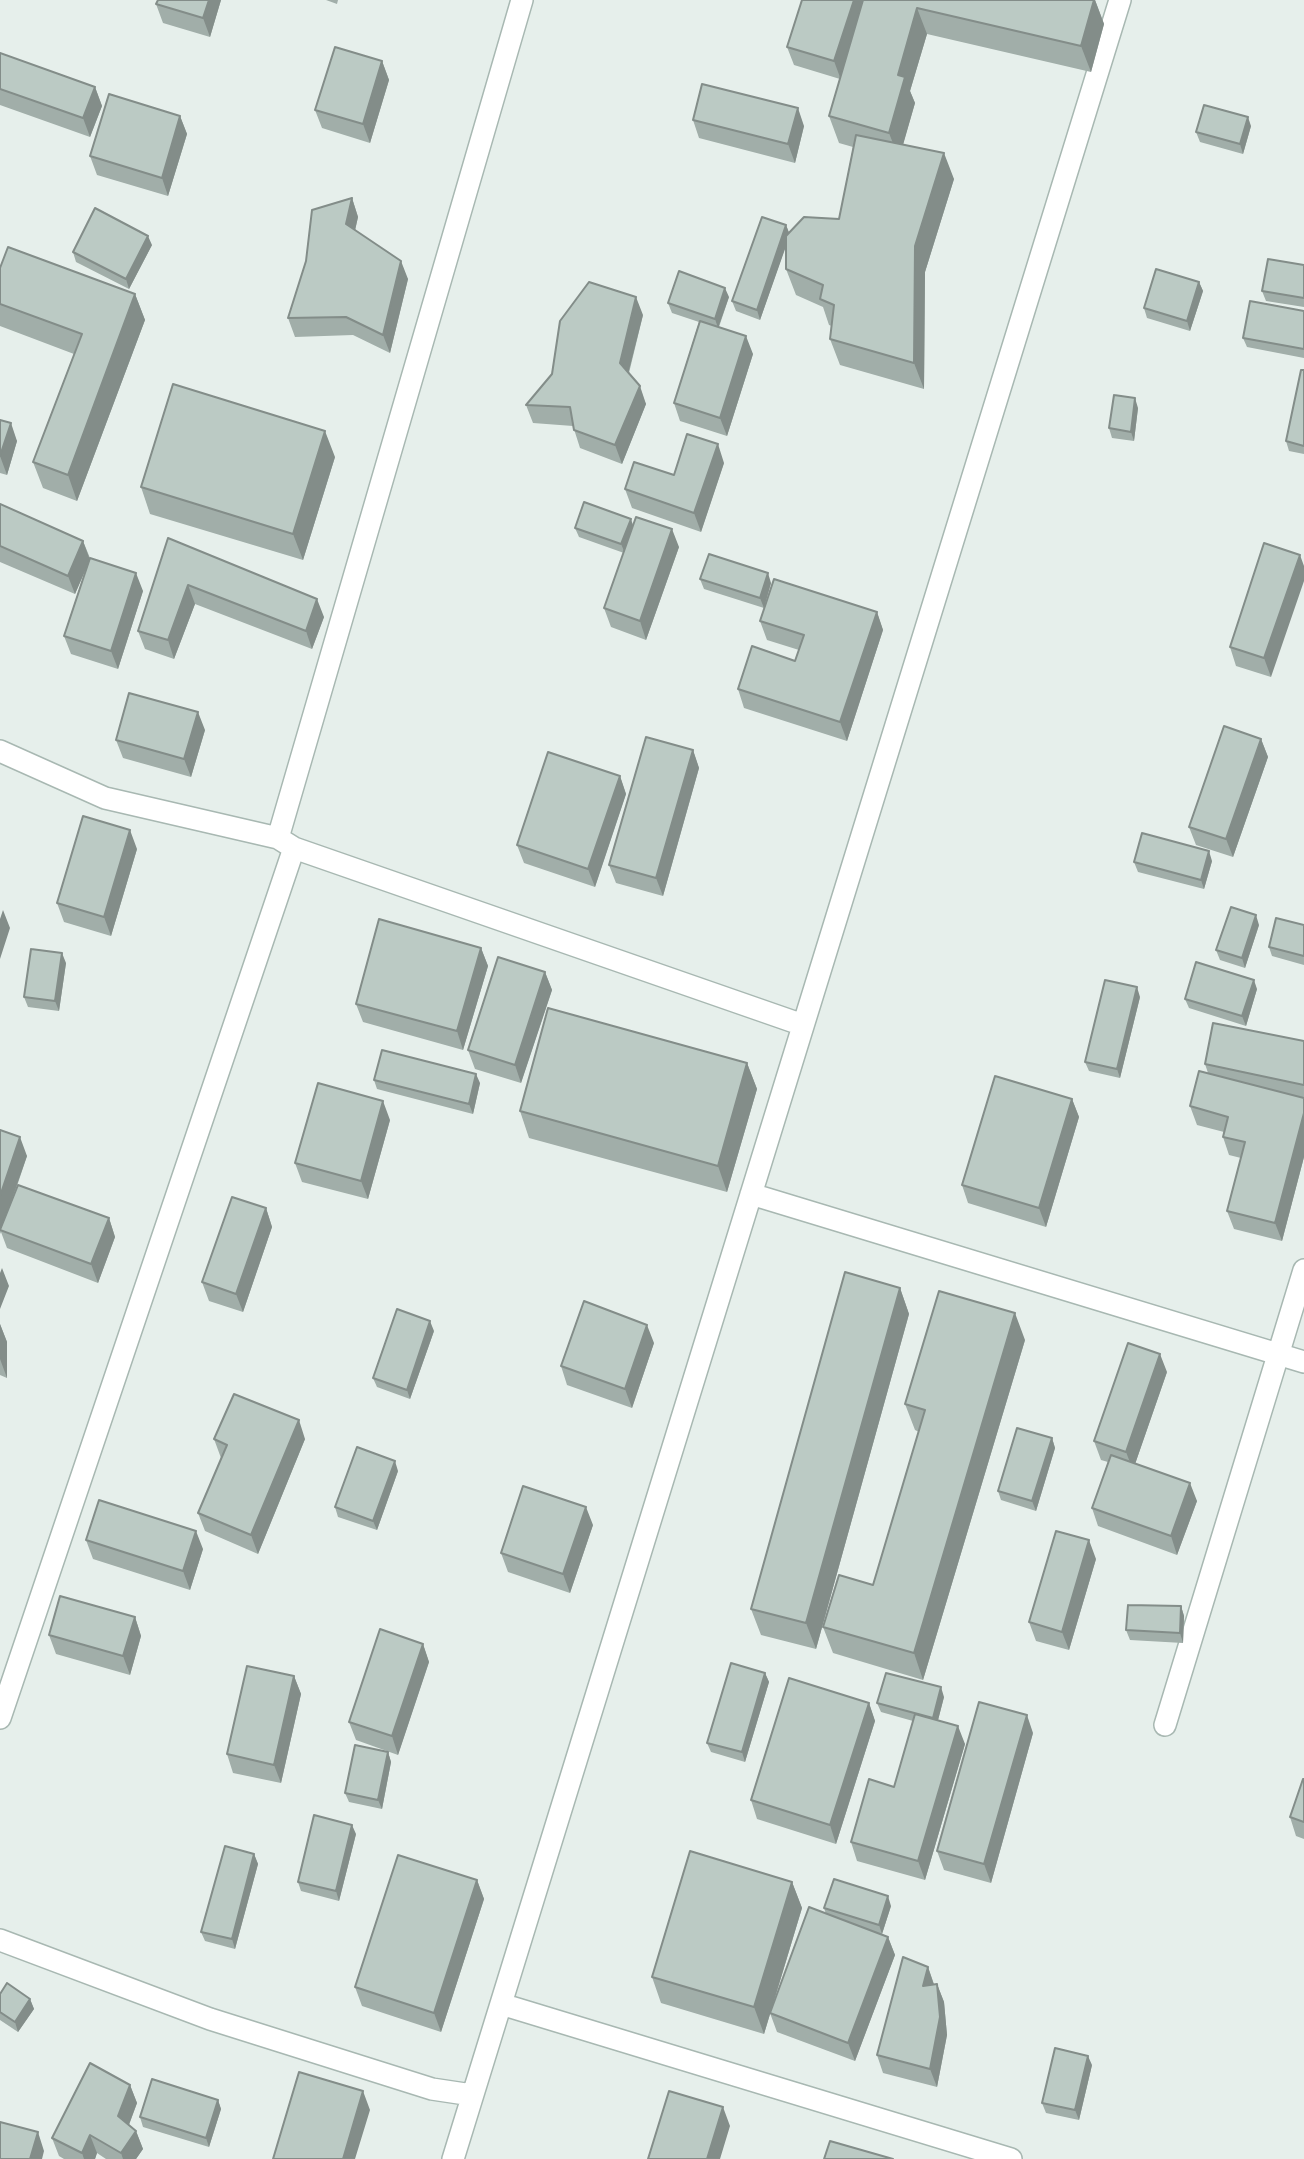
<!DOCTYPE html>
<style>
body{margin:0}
canvas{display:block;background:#e6efeb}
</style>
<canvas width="1304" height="2159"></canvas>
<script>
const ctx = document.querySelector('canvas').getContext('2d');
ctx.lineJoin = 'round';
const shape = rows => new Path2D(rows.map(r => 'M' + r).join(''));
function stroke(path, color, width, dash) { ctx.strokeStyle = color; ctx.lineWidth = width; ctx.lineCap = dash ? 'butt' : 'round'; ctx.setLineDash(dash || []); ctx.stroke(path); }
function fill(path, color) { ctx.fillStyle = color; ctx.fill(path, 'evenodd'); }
const street = shape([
 [0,751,105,798,278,838,294,848,803,1025],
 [278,838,522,0],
 [751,1194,1304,1362],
 [0,1718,294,848],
 [1165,1725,1304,1270],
 [0,1940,210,2019,432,2089,472,2095],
 [501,2004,1011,2159],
 [453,2159,1120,0]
]);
const wall = shape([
 [221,0,210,37,163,23,156,4],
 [326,0,338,0,337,4],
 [802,0,1095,0,1104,24,1091,72,927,34,910,91,915,103,903,144,954,179,925,272,924,389,840,365,830,339,832,326,829,325,823,307,796,295,786,269,786,245,760,320,736,311,732,301,786,225,789,233,839,219,853,147,839,143,829,116,840,79,794,65,787,47],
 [0,53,95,87,102,106,90,137,0,105],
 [382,61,389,80,370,143,322,128,315,110],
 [180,116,187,134,168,196,97,175,90,156],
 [693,120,804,126,795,163,699,138],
 [1251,126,1243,154,1200,142,1196,132],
 [352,198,358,217,355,231,408,279,390,353,353,335,295,337,288,318],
 [152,245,129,289,76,262,73,252],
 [1304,265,1304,307,1266,301,1262,291],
 [0,268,135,294,145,320,77,501,43,488,33,462,74,354,0,326],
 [1199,282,1203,291,1190,331,1147,318,1144,308],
 [729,297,719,327,753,354,727,436,680,421,674,403,699,322,672,313,668,303],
 [1304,311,1304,358,1247,347,1243,338],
 [643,315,629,373,646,404,622,464,580,448,573,426,533,423,526,405],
 [1304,370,1304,454,1289,451,1286,441],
 [1138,408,1134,441,1112,438,1109,428],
 [0,420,17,441,7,475,0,473],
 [335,457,303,560,150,514,141,487],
 [724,463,701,532,632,508,625,489,674,475],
 [0,504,83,541,90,558,143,591,118,669,71,654,64,636,86,568,75,594,0,562],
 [633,525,679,547,646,640,611,627,604,608,624,553,579,537,575,528],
 [168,538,324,617,312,649,195,604,174,659,145,649,138,631],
 [1264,543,1271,677,1236,666,1230,647],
 [700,579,771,583,764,608,704,589],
 [877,612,883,630,847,741,744,708,738,689,795,661,799,650,767,640,760,621],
 [205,730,191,777,123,758,116,740],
 [1261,739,1268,757,1233,857,1196,845,1189,827],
 [693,750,699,768,663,896,616,883,609,865],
 [620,776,626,794,595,887,524,863,517,845],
 [137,849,111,936,64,922,57,903],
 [1212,861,1204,889,1138,872,1134,862],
 [1259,925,1245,968,1220,960,1216,950],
 [1304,925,1304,965,1272,956,1269,947],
 [481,948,488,966,463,1050,363,1022,356,1004],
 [66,963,59,1011,28,1007,24,997],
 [545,972,552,990,521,1083,475,1069,468,1050],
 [1257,989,1246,1026,1189,1008,1185,999],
 [1140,997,1120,1078,1089,1071,1085,1062],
 [1304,1041,1304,1157,1282,1241,1234,1229,1227,1211,1241,1158,1229,1155,1223,1137,1224,1132,1197,1125,1190,1106,1208,1073,1205,1064],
 [747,1063,757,1089,727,1192,529,1138,520,1111],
 [374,1080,480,1083,473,1114,377,1089],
 [1072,1099,1079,1117,1046,1227,968,1203,962,1185],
 [390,1120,368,1199,302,1182,295,1163],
 [0,1130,27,1156,13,1198,109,1218,115,1237,98,1283,7,1248,1,1232,0,1234],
 [266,1208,272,1227,243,1312,209,1301,202,1282],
 [900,1288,909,1314,816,1649,761,1635,751,1609],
 [0,1324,7,1342,7,1378,0,1375],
 [434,1331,410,1399,377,1387,373,1378],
 [1025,1340,923,1680,833,1653,823,1627,873,1585,919,1432,915,1430,905,1404],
 [654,1343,632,1408,567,1385,561,1366],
 [1167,1372,1135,1464,1197,1501,1177,1555,1098,1526,1092,1508,1108,1462,1101,1460,1094,1441],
 [1052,1438,1055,1448,1036,1511,1001,1500,998,1491],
 [214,1439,305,1439,258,1554,205,1531,198,1513,221,1458],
 [398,1471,377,1530,338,1517,335,1507],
 [593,1525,570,1593,508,1572,501,1553],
 [86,1540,203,1549,190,1590,93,1559],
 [1096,1559,1069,1650,1036,1641,1029,1622],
 [1181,1606,1184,1616,1183,1643,1130,1640,1126,1630],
 [135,1617,141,1636,130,1675,56,1654,49,1635],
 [423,1644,429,1662,398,1755,356,1740,349,1722],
 [765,1673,769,1682,745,1762,711,1752,707,1743],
 [294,1676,301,1694,281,1783,233,1773,227,1754],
 [944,1697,938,1720,965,1744,925,1880,857,1861,851,1842,894,1787,913,1721,881,1712,877,1703],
 [869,1703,875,1721,836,1844,757,1819,751,1800],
 [1033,1733,991,1883,944,1870,937,1851],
 [388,1752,391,1762,382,1809,349,1802,345,1793],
 [1304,1779,1304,1839,1296,1836,1290,1817],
 [356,1834,339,1901,301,1891,298,1882],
 [254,1854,258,1864,235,1949,205,1941,201,1932],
 [477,1880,484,1899,441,2032,362,2006,355,1987],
 [792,1882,802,1908,764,2034,661,2003,652,1977],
 [891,1906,882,1934,888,1937,895,1955,855,2061,777,2032,770,2013,826,1914,824,1908],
 [928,1967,934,1984,937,1984,944,2002,947,2035,937,2087,883,2073,877,2055],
 [0,1994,30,1999,34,2009,18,2032,0,2020],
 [1092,2065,1079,2120,1046,2113,1042,2103],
 [130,2085,137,2103,129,2125,136,2131,143,2149,136,2159,106,2159,97,2153,95,2159,64,2159,59,2156,52,2138],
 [218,2100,221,2109,209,2147,143,2127,140,2117]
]);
const shadedWall = shape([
 [209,0,221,0,210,37,203,18],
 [854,0,867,0,841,80,834,61],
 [1094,0,1095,0,1104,24,1091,72,1081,46],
 [917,8,927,34,910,91,915,103,899,159,889,133,898,75],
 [382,61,389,80,370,143,363,124],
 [95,87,102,106,90,137,83,118],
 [798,108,804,126,795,163,788,144],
 [180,116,187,134,168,196,162,178],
 [1248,117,1251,126,1243,154,1240,144],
 [944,153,954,179,925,272,924,389,914,363,915,246],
 [352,198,358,217,352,243,346,224],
 [786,225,790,235,760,320,757,310],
 [148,236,152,245,129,289,126,279],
 [401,261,408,279,390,353,383,335],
 [1199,282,1203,291,1190,331,1187,321],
 [725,288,729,297,718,328,715,319],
 [135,294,145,320,77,501,68,475],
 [636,297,643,315,626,382,620,363],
 [746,336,753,354,727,436,720,418],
 [640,386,646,404,622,464,615,445],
 [1135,398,1138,408,1134,441,1131,432],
 [11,423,17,441,7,475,0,456],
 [325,431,335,457,303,560,293,534],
 [718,444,724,463,701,532,694,513],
 [631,519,634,528,625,553,621,544],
 [672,529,679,547,646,640,640,621],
 [83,541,90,560,75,594,68,576],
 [1300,555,1304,566,1304,581,1271,677,1264,658],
 [136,573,143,591,118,669,111,651],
 [768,573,771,583,764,608,760,598],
 [188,585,195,604,174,659,168,640],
 [317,599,324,617,312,649,306,631],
 [877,612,883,630,847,741,840,722],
 [198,712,205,730,191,777,184,759],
 [1261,739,1268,757,1233,857,1226,839],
 [693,750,699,768,663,896,656,878],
 [620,776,626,794,595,887,588,869],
 [130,830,137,849,111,936,104,917],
 [1209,851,1212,861,1204,889,1201,880],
 [3,910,10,928,0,959,0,919],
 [1256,915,1259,925,1245,968,1242,958],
 [481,948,488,966,463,1050,457,1031],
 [62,953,66,963,59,1011,55,1001],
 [545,972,552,990,521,1083,515,1065],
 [1254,980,1257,989,1246,1026,1242,1016],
 [1137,987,1140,997,1120,1078,1117,1069],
 [747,1063,757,1089,727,1192,718,1166],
 [476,1074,480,1083,473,1114,469,1104],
 [1072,1099,1079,1117,1046,1227,1039,1208],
 [383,1101,390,1120,368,1199,361,1181],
 [1304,1113,1304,1157,1282,1241,1275,1223],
 [20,1137,27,1156,1,1230,0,1230,0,1234,0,1196],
 [266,1208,272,1227,243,1312,236,1294],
 [109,1218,115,1237,98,1283,91,1264],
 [2,1268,9,1286,0,1309,0,1273],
 [900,1288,909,1314,816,1649,806,1623],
 [1015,1313,1025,1340,923,1680,914,1653],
 [430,1321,434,1331,410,1399,407,1390],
 [0,1324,7,1342,7,1378,0,1359],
 [647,1325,654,1343,632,1408,625,1389],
 [1160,1354,1167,1372,1133,1470,1126,1452],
 [299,1420,305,1439,258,1554,251,1535],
 [1052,1438,1055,1448,1036,1511,1032,1501],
 [395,1461,398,1471,377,1530,373,1521],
 [1190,1483,1197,1501,1177,1555,1171,1536],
 [586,1507,593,1525,570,1593,563,1574],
 [196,1531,203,1549,190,1590,183,1571],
 [1089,1540,1096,1559,1069,1650,1062,1632],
 [1181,1606,1184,1616,1183,1643,1180,1633],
 [135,1617,141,1636,130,1675,123,1656],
 [423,1644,429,1662,398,1755,392,1736],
 [765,1673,769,1682,745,1762,742,1752],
 [294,1676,301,1694,281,1783,274,1765],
 [941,1687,944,1697,936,1728,933,1718],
 [869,1703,875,1721,836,1844,830,1825],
 [1027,1715,1033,1733,991,1883,984,1864],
 [958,1726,965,1744,925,1880,918,1861],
 [388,1752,391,1762,382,1809,378,1800],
 [352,1825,356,1834,339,1901,336,1891],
 [254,1854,258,1864,235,1949,232,1939],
 [477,1880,484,1899,441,2032,434,2013],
 [792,1882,802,1908,764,2034,754,2007],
 [888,1896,891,1906,882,1934,879,1925],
 [888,1937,895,1955,855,2061,848,2043],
 [928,1967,934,1985,923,1986],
 [937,1984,944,2002,947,2035,937,2087,930,2069],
 [30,1999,34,2009,18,2032,15,2022],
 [1088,2056,1092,2065,1079,2120,1075,2110],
 [130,2085,137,2103,125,2135,118,2116],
 [363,2091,370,2110,355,2159,343,2159],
 [218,2100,221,2109,209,2147,206,2138],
 [723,2107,730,2126,720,2159,707,2159],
 [136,2131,143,2149,136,2159,123,2159,121,2153],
 [38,2132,44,2151,42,2159,30,2159],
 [90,2135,97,2153,95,2159,84,2159,82,2153]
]);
const building = shape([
 [158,0,209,0,203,18,156,4,158,0],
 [802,0,854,0,834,61,787,47,802,0],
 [863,0,1094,0,1081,46,917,8,898,75,905,77,889,133,829,116,863,0],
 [335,47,382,61,363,124,315,110,335,47],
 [0,53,95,87,83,118,0,89,0,53],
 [702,84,798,108,788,144,693,120,702,84],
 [109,94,180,116,162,178,90,156,109,94],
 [1204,105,1248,117,1240,144,1196,132,1204,105],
 [856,135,944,153,915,246,914,363,830,339,834,305,820,299,823,285,786,269,786,236,804,217,839,219,856,135],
 [352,198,346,224,401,261,383,335,346,317,288,318,306,261,312,210,352,198],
 [95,208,148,236,126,279,73,252,95,208],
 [762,217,786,225,757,310,732,301,762,217],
 [8,247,135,294,68,475,33,462,82,334,0,304,0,268,8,247],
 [1268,259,1304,265,1304,298,1262,291,1268,259],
 [1156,269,1199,282,1187,321,1144,308,1156,269],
 [679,271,725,288,715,319,668,303,679,271],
 [589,282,636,297,620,363,640,386,615,445,574,430,570,407,526,405,552,374,560,321,589,282],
 [1250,301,1304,311,1304,349,1243,338,1250,301],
 [700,321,746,336,720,418,674,403,700,321],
 [1301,370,1304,370,1304,446,1286,441,1301,370],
 [173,384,325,431,293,534,141,487,173,384],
 [1114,395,1135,398,1131,432,1109,428,1114,395],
 [0,420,11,423,0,456,0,420],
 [687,434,718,444,694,513,625,489,634,462,674,475,687,434],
 [584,502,631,519,621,544,575,528,584,502],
 [0,504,83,541,68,576,0,546,0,504],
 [636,517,672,529,640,621,604,608,636,517],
 [168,538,317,599,306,631,188,585,168,640,138,631,168,538],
 [1264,543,1300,555,1264,658,1230,647,1264,543],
 [709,554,768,573,760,598,700,579,709,554],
 [90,558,136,573,111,651,64,636,90,558],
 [774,579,877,612,840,722,738,689,752,646,795,661,804,635,760,621,774,579],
 [129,693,198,712,184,759,116,740,129,693],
 [1224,726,1261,739,1226,839,1189,827,1224,726],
 [646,737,693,750,656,878,609,865,646,737],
 [548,752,620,776,588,869,517,845,548,752],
 [83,816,130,830,104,917,57,903,83,816],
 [1142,833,1209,851,1201,880,1134,862,1142,833],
 [1231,907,1256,915,1242,958,1216,950,1231,907],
 [1276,918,1304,925,1304,956,1269,947,1276,918],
 [379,919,481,948,457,1031,356,1004,379,919],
 [31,949,62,953,55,1001,24,997,31,949],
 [498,957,545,972,515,1065,468,1050,498,957],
 [1196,962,1254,980,1242,1016,1185,999,1196,962],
 [1105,980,1137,987,1117,1069,1085,1062,1105,980],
 [548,1008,747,1063,718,1166,520,1111,548,1008],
 [1213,1023,1304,1041,1304,1085,1205,1064,1213,1023],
 [382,1050,476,1074,469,1104,374,1080,382,1050],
 [1199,1071,1304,1098,1304,1113,1275,1223,1227,1211,1245,1142,1223,1137,1228,1117,1190,1106,1199,1071],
 [995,1076,1072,1099,1039,1208,962,1185,995,1076],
 [318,1083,383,1101,361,1181,295,1163,318,1083],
 [0,1130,20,1137,0,1196,0,1130],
 [18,1185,109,1218,91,1264,0,1230,18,1185],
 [232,1197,266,1208,236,1294,202,1282,232,1197],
 [845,1272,900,1288,806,1623,751,1609,845,1272],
 [939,1291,1015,1313,914,1653,823,1627,839,1575,873,1585,925,1410,905,1404,939,1291],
 [584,1301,647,1325,625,1389,561,1366,584,1301],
 [397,1309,430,1321,407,1390,373,1378,397,1309],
 [1128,1343,1160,1354,1126,1452,1094,1441,1128,1343],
 [234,1394,299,1420,251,1535,198,1513,227,1445,214,1439,234,1394],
 [1017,1428,1052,1438,1032,1501,998,1491,1017,1428],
 [357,1447,395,1461,373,1521,335,1507,357,1447],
 [1111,1455,1190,1483,1171,1536,1092,1508,1111,1455],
 [523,1486,586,1507,563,1574,501,1553,523,1486],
 [99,1500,196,1531,183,1571,86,1540,99,1500],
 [1056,1531,1089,1540,1062,1632,1029,1622,1056,1531],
 [60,1596,135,1617,123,1656,49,1635,60,1596],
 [1128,1605,1181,1606,1180,1633,1126,1630,1128,1605],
 [380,1629,423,1644,392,1736,349,1722,380,1629],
 [731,1663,765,1673,742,1752,707,1743,731,1663],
 [247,1666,294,1676,274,1765,227,1754,247,1666],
 [886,1673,941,1687,933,1718,877,1703,886,1673],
 [789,1678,869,1703,830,1825,751,1800,789,1678],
 [979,1702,1027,1715,984,1864,937,1851,979,1702],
 [915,1714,958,1726,918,1861,851,1842,869,1779,894,1787,915,1714],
 [355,1745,388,1752,378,1800,345,1793,355,1745],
 [1303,1779,1304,1779,1304,1822,1290,1817,1303,1779],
 [314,1815,352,1825,336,1891,298,1882,314,1815],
 [225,1846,254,1854,232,1939,201,1932,225,1846],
 [690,1851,792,1882,754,2007,652,1977,690,1851],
 [398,1855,477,1880,434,2013,355,1987,398,1855],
 [834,1879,888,1896,879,1925,824,1908,834,1879],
 [809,1907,888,1937,848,2043,770,2013,809,1907],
 [903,1957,928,1967,923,1986,937,1984,940,2017,930,2069,877,2055,903,1957],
 [7,1983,30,1999,15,2022,0,2012,0,1994,7,1983],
 [1055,2048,1088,2056,1075,2110,1042,2103,1055,2048],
 [90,2063,130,2085,118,2116,136,2131,121,2153,90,2135,82,2153,52,2138,90,2063],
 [299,2072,363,2091,343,2159,273,2159,299,2072],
 [152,2079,218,2100,206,2138,140,2117,152,2079],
 [669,2091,723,2107,707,2159,648,2159,669,2091],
 [0,2122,38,2132,30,2159,0,2159,0,2122],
 [830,2141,893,2159,824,2159,830,2141]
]);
stroke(street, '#a8b8b2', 24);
stroke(street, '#fff', 21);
fill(wall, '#a1aea9');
fill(shadedWall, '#838d89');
fill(building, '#bbcac4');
stroke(building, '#838d89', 2);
</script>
